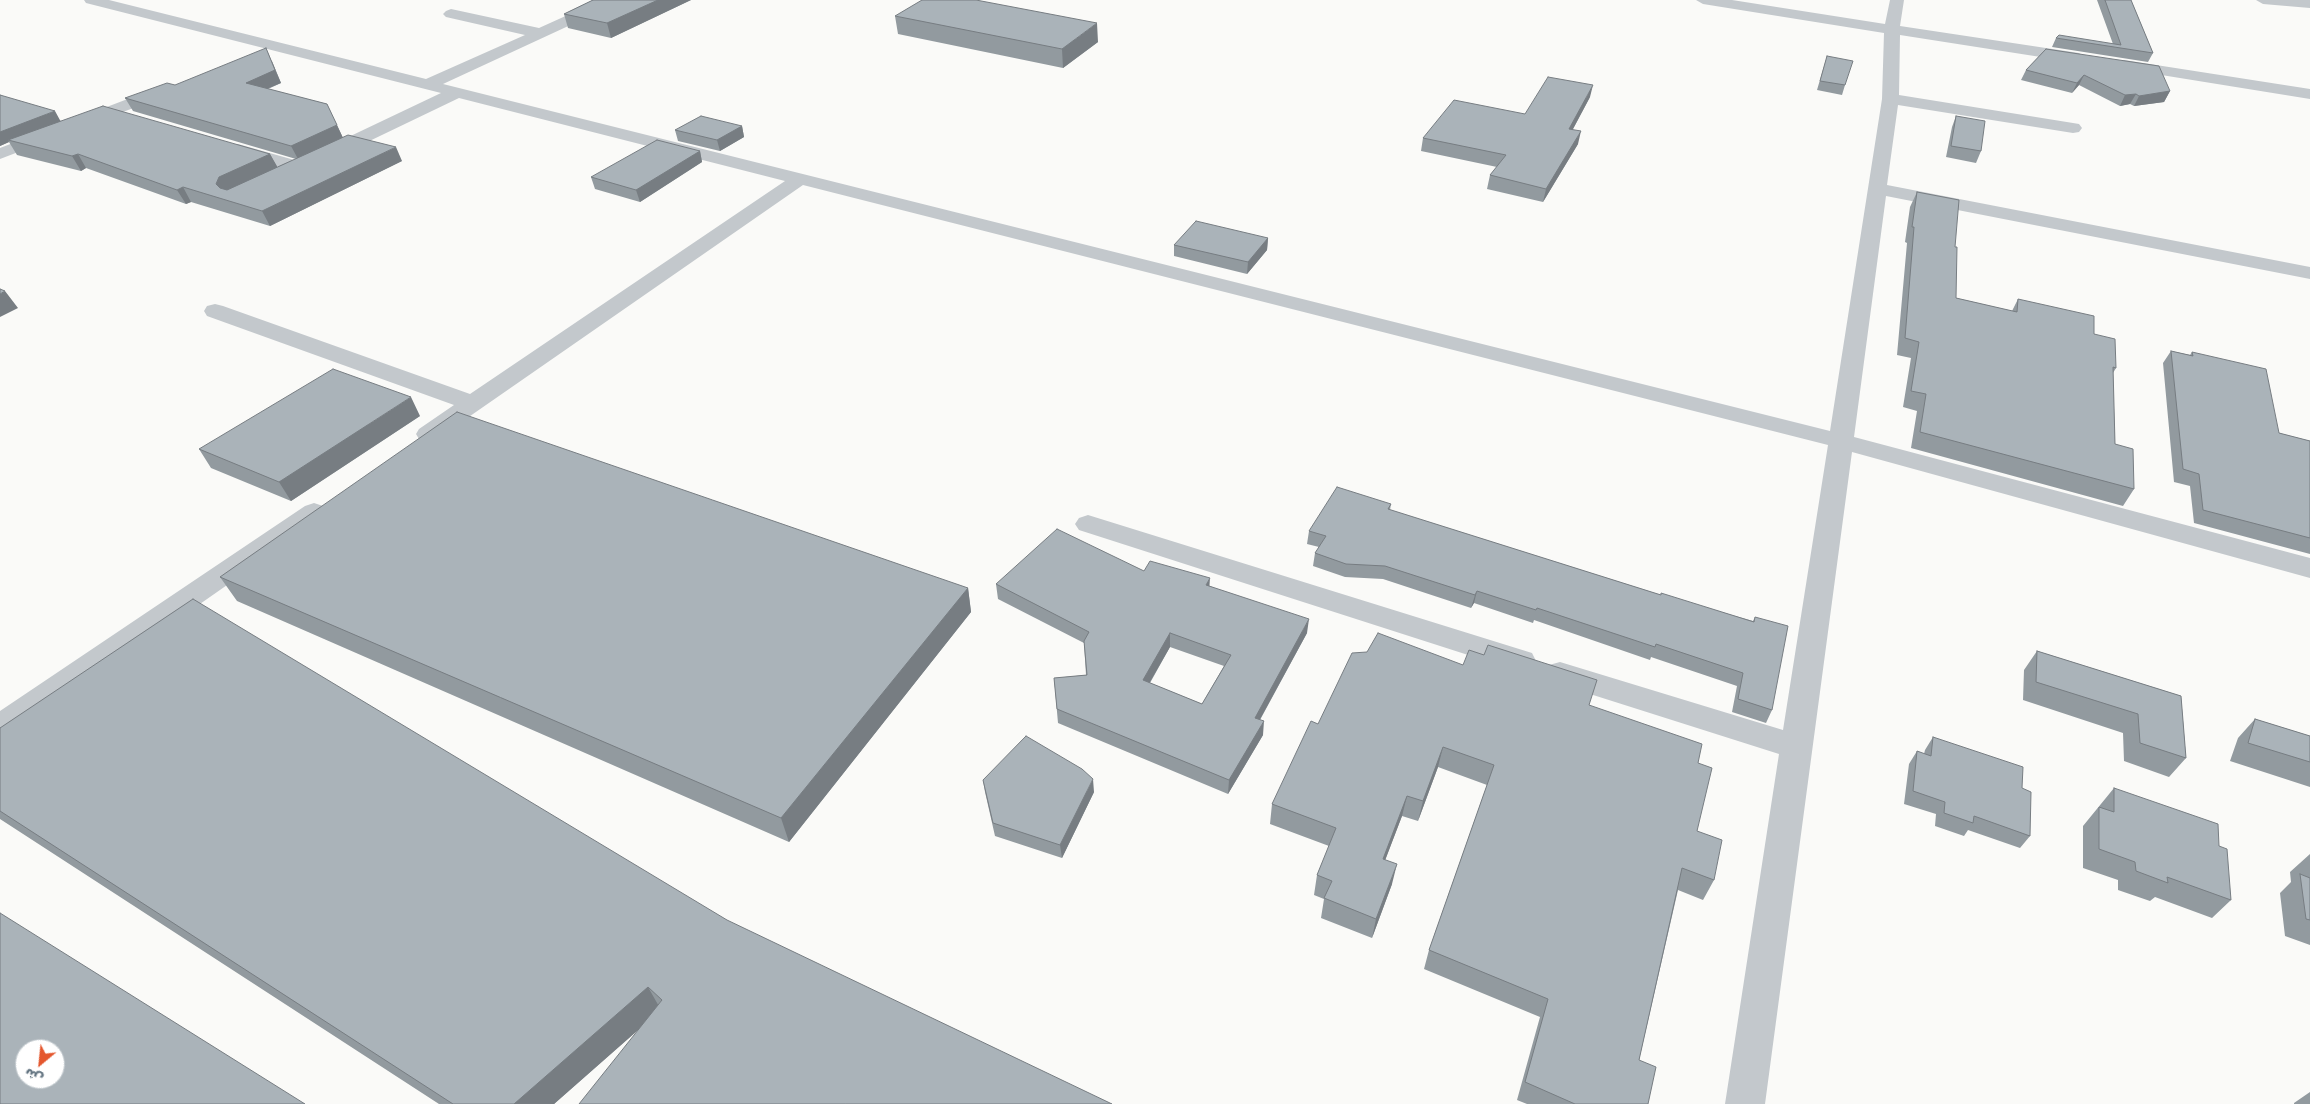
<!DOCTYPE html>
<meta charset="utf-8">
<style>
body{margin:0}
#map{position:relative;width:2310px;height:1104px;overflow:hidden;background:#fafaf8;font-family:"DejaVu Sans","Noto Sans Arabic",sans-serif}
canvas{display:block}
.north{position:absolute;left:15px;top:1039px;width:50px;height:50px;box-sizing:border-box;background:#fff;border:1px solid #c1c8cd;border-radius:50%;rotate:208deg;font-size:14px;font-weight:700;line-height:20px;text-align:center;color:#657683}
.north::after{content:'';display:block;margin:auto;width:18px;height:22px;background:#e4572e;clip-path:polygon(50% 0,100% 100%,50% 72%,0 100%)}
</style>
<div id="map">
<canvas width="2310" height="1104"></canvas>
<div class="north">ش</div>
</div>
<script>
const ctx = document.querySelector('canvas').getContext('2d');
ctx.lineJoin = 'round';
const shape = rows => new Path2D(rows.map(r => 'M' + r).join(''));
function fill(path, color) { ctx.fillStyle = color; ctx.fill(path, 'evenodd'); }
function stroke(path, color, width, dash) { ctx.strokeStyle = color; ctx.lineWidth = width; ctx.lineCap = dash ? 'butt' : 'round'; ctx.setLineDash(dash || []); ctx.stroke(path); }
const minor = shape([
 [84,0,109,0,426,79,525,35,446,17,443,14,446,11,451,9,539,28,601,0,620,0,618,3,443,84,1830,431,1882,99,1884,33,1703,4,1696,0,1732,0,1885,24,1890,0,1904,0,1900,26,2079,53,2087,58,2079,63,1900,35,1899,95,2073,123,2079,124,2082,128,2079,132,2073,133,1898,105,1887,185,2310,267,2310,279,1886,196,1854,437,2310,558,2310,578,1852,452,1765,1104,1725,1104,1779,754,1549,681,1545,673,1549,665,1560,662,1783,730,1828,445,803,185,437,439,428,442,419,439,416,434,419,429,454,405,207,316,204,311,207,306,215,304,223,306,470,394,785,181,459,98,307,171,293,171,232,153,229,149,232,145,238,144,298,161,441,93,86,3,84,0],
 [2256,0,2310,0,2310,8,2263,4,2256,0],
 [2124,60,2310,89,2310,99,2118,68,2116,65,2118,62,2124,60],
 [164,85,170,86,172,90,170,94,0,159,0,148,164,85],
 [314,503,323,506,327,512,323,518,11,736,0,739,0,711,305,506,314,503],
 [1088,515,1532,653,1536,661,1532,669,1521,672,1079,530,1075,524,1079,518,1088,515]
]);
const wall = shape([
 [593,0,691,0,611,38,568,28,564,14],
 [2097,0,2131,0,2153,53,2148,62,2052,47,2056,38,2113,44],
 [895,16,1098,42,1063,68,898,34],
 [2046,49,2170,91,2164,102,2134,106,2130,104,2120,106,2079,85,2072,93,2021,80,2026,70],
 [1827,56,1845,85,1842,95,1817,90],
 [272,61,281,83,268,89,327,104,343,138,402,161,270,226,191,202,186,204,86,168,81,171,17,155,9,142,0,146,0,95,61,121,270,154,277,167,296,159,133,111,125,98],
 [1590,97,1573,129,1578,144,1543,202,1487,189,1490,175,1497,167,1421,151,1423,138,1525,114],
 [1956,116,1981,151,1976,163,1946,157,1952,127],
 [742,126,744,137,720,151,678,141,675,130],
 [700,151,702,162,640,202,595,189,591,177],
 [1917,192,1955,247,1956,298,2012,311,2018,299,2094,334,2116,368,2113,373,2115,444,2134,489,2123,506,1911,448,1917,411,1903,407,1911,358,1897,355,1907,243,1905,242,1910,207],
 [1268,238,1267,250,1247,274,1174,256,1174,245],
 [2171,351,2190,355,2192,352,2279,433,2310,441,2310,554,2194,523,2190,486,2174,482,2163,363],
 [420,416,291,501,211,468,199,449],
 [1391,504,1390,510,1661,595,1753,621,1755,617,1772,710,1766,723,1732,712,1737,686,1651,657,1650,660,1534,620,1533,623,1474,603,1471,608,1383,579,1345,577,1313,566,1315,553,1319,547,1307,544,1309,531],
 [1144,571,1210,586,1307,633,1260,720,1263,735,1228,794,1058,723,1054,678,1086,675,1084,643,998,599,996,584],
 [1170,647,1224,666,1202,704,1150,683],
 [220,577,968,588,971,612,789,842,237,601],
 [2037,651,2181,696,2186,758,2169,777,2124,761,2123,733,2023,700,2024,670],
 [1463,665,1589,705,1698,763,1697,831,1714,880,1703,900,1678,890,1639,1060,1648,1104,1527,1104,1517,1100,1540,1017,1424,969,1429,950,1487,785,1438,767,1418,821,1402,816,1385,860,1392,884,1372,938,1321,918,1324,899,1314,895,1317,875,1329,846,1270,824,1272,804,1318,724],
 [2255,719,2310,736,2310,787,2230,761,2238,738],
 [0,728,727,920,640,1028,554,1104,439,1104,0,819],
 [1933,737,2022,788,2030,836,2020,848,1968,830,1964,836,1935,826,1936,814,1904,804,1909,764,1917,751,1924,754,1925,750],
 [983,780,1094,792,1062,858,995,836,985,792],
 [2114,788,2219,846,2231,900,2212,918,2155,897,2150,901,2118,890,2118,880,2083,868,2083,826],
 [2310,854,2310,945,2285,936,2280,893,2291,882,2290,872],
 [2310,1092,2310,1104,2294,1104,2294,1103]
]);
const shadedWall = shape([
 [658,0,691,0,611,38,607,23],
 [1097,23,1098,42,1063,68,1062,49],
 [266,48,281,83,252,95,246,83],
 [2084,75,2079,85,2072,93,2077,83],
 [1593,85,1590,97,1566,142,1569,129],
 [2170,91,2164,102,2134,106,2139,96],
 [2136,94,2130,104,2120,106,2125,95],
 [55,111,61,122,8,140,9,142,0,146,0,132],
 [337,125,343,138,298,159,291,146],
 [742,126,744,137,720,151,717,140],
 [1581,131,1578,144,1543,202,1546,189],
 [396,147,402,161,270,226,262,211],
 [700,151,702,162,640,202,636,190],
 [78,154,86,168,81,171,72,156],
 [270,154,278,168,224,198,216,184,219,177],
 [183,187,191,202,186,204,177,190],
 [1268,238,1267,250,1247,274,1248,262],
 [5,291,18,308,0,317,0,294],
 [411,397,420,416,291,501,279,482],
 [1210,578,1209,592,1206,585],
 [968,588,971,612,789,842,781,818],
 [1477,591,1474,603,1471,608,1475,595],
 [1309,619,1307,633,1253,732,1255,718],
 [1170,633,1170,647,1143,694,1143,680],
 [1264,721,1263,735,1228,794,1229,780],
 [1443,747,1438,767,1418,821,1423,801],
 [1093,779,1094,792,1062,858,1060,845],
 [1407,796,1402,816,1378,879,1383,859],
 [1397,864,1392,884,1372,938,1376,919],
 [648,987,661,1010,554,1104,514,1104]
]);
const building = shape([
 [593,0,658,0,607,23,564,14,593,0],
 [922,0,976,0,1097,23,1062,49,895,16,922,0],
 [2105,0,2131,0,2153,53,2056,38,2059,35,2121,45,2105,0],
 [266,48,275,70,246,83,327,104,337,125,291,146,125,98,167,83,175,85,266,48],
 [2046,49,2159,66,2170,91,2139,96,2136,94,2125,95,2084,75,2077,83,2026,70,2046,49],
 [1827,56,1853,61,1845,85,1820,81,1827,56],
 [1548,77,1593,85,1569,129,1581,131,1546,189,1490,175,1506,155,1423,138,1454,100,1525,114,1548,77],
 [0,95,55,111,0,132,0,95],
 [103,106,270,154,219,177,216,184,220,188,227,190,348,135,396,147,262,211,183,187,177,190,78,154,72,156,8,140,103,106],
 [701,116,742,126,717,140,675,130,701,116],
 [1956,116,1985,121,1981,151,1951,146,1956,116],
 [657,140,700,151,636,190,591,177,657,140],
 [1917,192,1959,200,1955,247,1957,247,1956,298,2017,312,2018,299,2094,316,2094,334,2115,339,2116,368,2113,367,2115,444,2133,449,2134,489,1920,432,1926,394,1911,391,1919,342,1905,338,1914,227,1912,227,1917,192],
 [1196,221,1268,238,1248,262,1174,245,1196,221],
 [0,289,5,291,0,294,0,289],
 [2171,351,2193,356,2192,352,2266,369,2279,433,2310,441,2310,538,2203,510,2199,474,2183,469,2171,351],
 [333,369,411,397,279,482,199,449,333,369],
 [457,412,968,588,781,818,220,577,457,412],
 [1337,487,1391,504,1388,509,1661,595,1661,593,1754,622,1755,617,1788,626,1772,710,1738,699,1743,673,1656,644,1655,647,1537,608,1536,610,1477,591,1475,595,1385,566,1346,564,1315,553,1326,536,1309,531,1337,487],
 [1057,529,1144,571,1150,561,1210,578,1206,585,1309,619,1255,718,1264,721,1229,780,1057,709,1054,678,1087,675,1084,641,1089,632,996,584,1057,529],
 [1170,633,1231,655,1202,704,1143,680,1170,633],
 [193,599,727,920,1112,1104,579,1104,662,1000,648,987,514,1104,453,1104,0,811,0,728,193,599],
 [1378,633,1463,665,1469,650,1484,655,1488,645,1597,680,1589,705,1702,744,1698,763,1712,768,1697,831,1722,840,1714,880,1682,868,1639,1060,1656,1067,1648,1104,1575,1104,1525,1082,1548,999,1429,950,1494,765,1443,747,1423,801,1407,796,1383,859,1397,864,1376,919,1324,898,1332,881,1317,875,1336,828,1272,804,1311,721,1318,724,1352,653,1367,652,1378,633],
 [2037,651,2181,696,2186,758,2140,743,2138,714,2036,682,2037,651],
 [2255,719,2310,736,2310,762,2248,743,2255,719],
 [1026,736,1082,769,1093,779,1060,845,993,823,983,780,1026,736],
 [1933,737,2023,767,2022,788,2031,792,2030,836,1974,816,1973,823,1944,813,1945,802,1913,791,1917,751,1931,756,1933,737],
 [2114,788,2218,824,2219,846,2227,849,2231,900,2167,877,2168,883,2136,871,2135,862,2099,849,2099,807,2114,812,2114,788],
 [2300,874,2310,878,2310,920,2306,919,2300,874],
 [0,913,305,1104,0,1104,0,913],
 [25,1049,55,1049,55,1079,25,1079,25,1049]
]);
fill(minor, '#c3c8cc');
fill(wall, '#929a9f');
fill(shadedWall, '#777d82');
fill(building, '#aab3b9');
stroke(building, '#777d82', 1);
</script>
